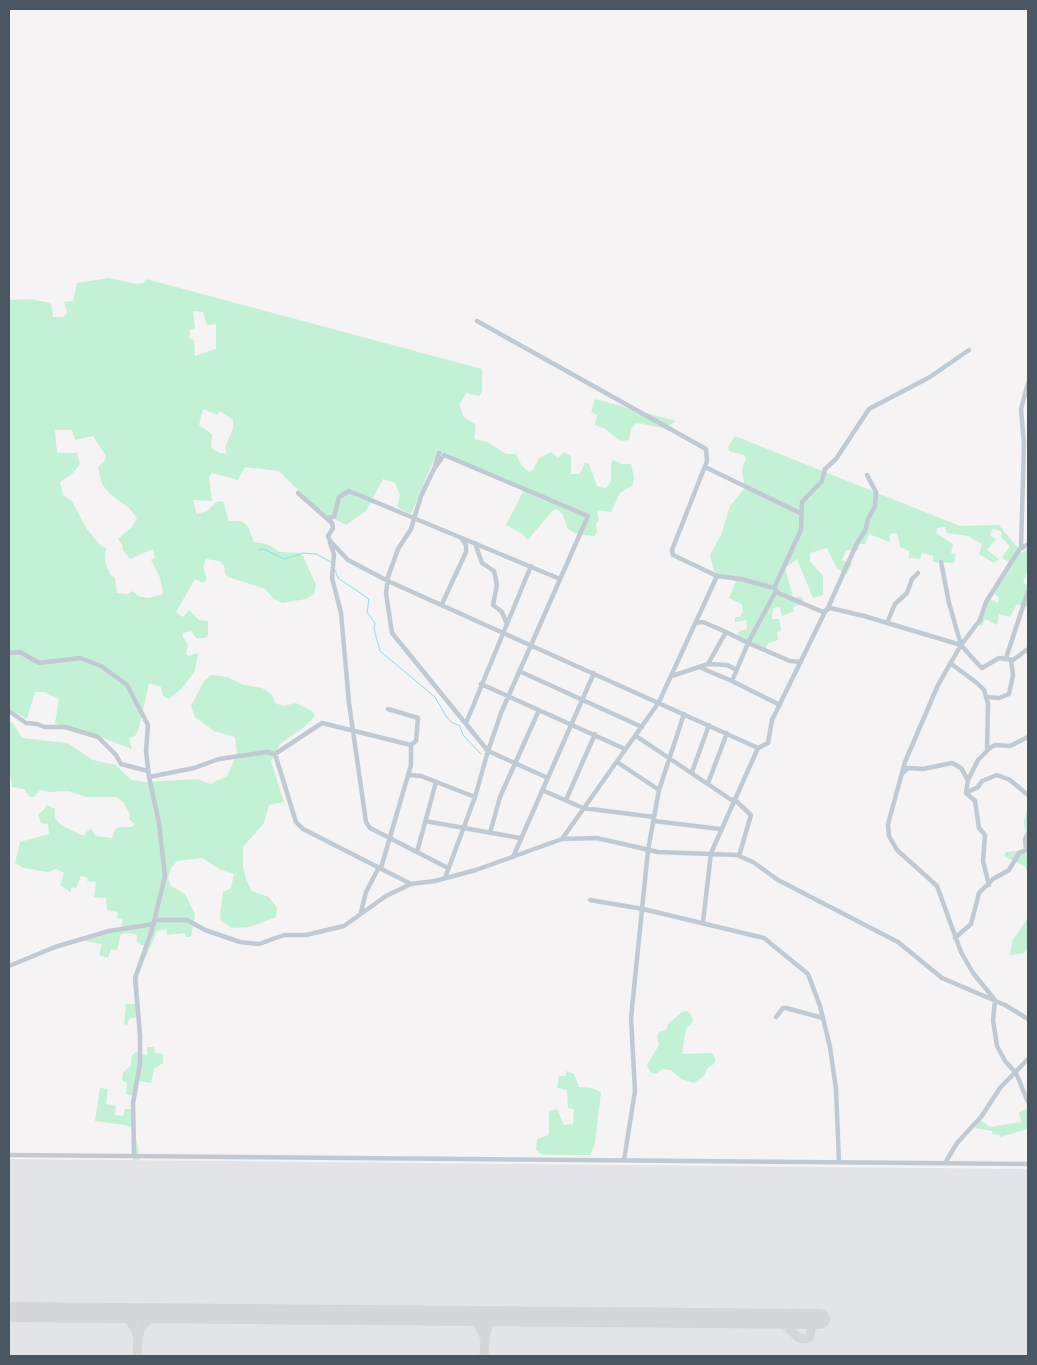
<!DOCTYPE html>
<style>
body{margin:0}
#map{position:relative;width:1037px;height:1365px;overflow:hidden;background:#f5f3f3;font-family:"IBM Plex Sans",sans-serif}
canvas{display:block}
.frame{position:absolute;inset:0;border:10px solid #4a5661;pointer-events:none}
</style>
<div id="map">
<canvas width="1037" height="1365"></canvas>
<div class="frame"></div>
</div>
<script>
const ctx = document.querySelector('canvas').getContext('2d');
ctx.lineJoin = 'round';
function fill(path, color) { ctx.fillStyle = color; ctx.fill(path, 'evenodd'); }
const shape = rows => new Path2D(rows.map(r => 'M' + r).join(''));
function stroke(path, color, width, dash) { ctx.strokeStyle = color; ctx.lineWidth = width; ctx.lineCap = dash ? 'butt' : 'round'; ctx.setLineDash(dash || []); ctx.stroke(path); }
const airport = shape([
 [9,1159,1028,1169,1028,1356,9,1356]
]);
const green = shape([
 [109,278,137,284,144,283,146,279,482,369,482,392,479,396,466,393,459,405,464,417,476,425,474,439,487,442,506,454,516,454,522,466,529,472,533,470,539,458,551,452,558,458,564,452,571,456,571,474,580,474,585,462,589,464,597,486,606,488,611,482,611,464,613,460,622,464,631,464,634,477,633,485,620,493,611,512,597,510,599,520,596,524,597,532,594,536,577,534,568,529,563,515,557,509,552,511,528,540,521,533,506,525,524,490,437,452,411,514,397,507,400,495,395,483,383,479,366,511,346,525,318,510,279,471,245,467,238,480,212,473,209,477,212,501,193,500,197,514,207,511,216,502,223,501,229,521,241,521,247,525,254,542,267,544,280,552,299,553,303,556,316,585,314,594,306,599,282,603,274,599,265,589,228,577,225,574,224,565,219,561,206,559,203,567,207,580,203,583,195,579,176,612,183,617,189,610,199,620,208,621,208,635,205,638,196,638,191,631,183,633,183,637,188,645,186,654,189,656,197,653,198,654,195,671,182,688,169,699,163,696,161,687,149,683,139,728,135,736,129,738,132,749,82,730,58,725,55,723,59,699,44,692,35,692,27,719,9,709,9,300,29,299,51,303,53,317,63,317,67,313,64,302,73,301,77,283],
 [193,311,203,312,207,325,216,324,216,349,195,356,194,340,189,338,190,330,195,329],
 [203,409,217,415,220,411,233,420,233,429,225,447,227,454,220,453,211,448,212,434,199,425],
 [55,430,72,430,75,440,93,436,106,456,105,460,98,467,102,484,110,494,129,508,137,518,132,527,118,539,123,546,122,549,130,559,153,549,155,558,151,560,160,578,163,594,148,598,138,596,133,591,128,594,117,593,115,578,110,574,105,561,106,548,101,546,86,528,72,501,63,495,60,482,72,474,80,464,77,453,57,453],
 [595,399,676,421,665,428,636,423,631,429,629,440,621,441,605,429,595,425,597,415,591,412],
 [735,436,960,526,999,525,1022,553,1028,548,1028,570,1023,582,1028,586,1024,597,1028,599,1028,608,1017,604,1010,617,999,614,997,625,985,619,982,626,977,624,986,597,998,603,999,597,993,593,1008,562,1002,557,1010,546,1001,537,1002,532,993,528,990,536,996,539,987,550,999,559,994,563,979,554,982,544,968,536,947,533,945,527,937,528,936,533,953,544,951,553,956,555,954,563,933,562,933,556,922,553,920,559,909,558,909,551,900,547,897,533,890,534,890,542,869,534,865,544,860,544,858,550,846,550,842,560,852,563,847,574,837,569,827,548,810,553,810,561,823,576,823,595,813,598,797,559,785,568,793,597,802,597,804,603,793,607,794,611,782,616,780,607,773,608,772,619,779,619,781,631,777,632,778,640,768,643,765,651,736,639,739,631,747,629,746,620,735,622,735,617,740,617,743,611,742,604,729,598,736,581,721,578,714,571,710,555,721,535,730,506,745,488,742,470,746,458,743,455,729,451,728,447],
 [211,675,227,677,244,685,262,688,272,695,275,703,283,706,296,703,312,711,315,716,304,727,280,744,271,761,284,802,269,805,264,823,243,847,243,866,246,879,252,891,269,897,277,908,276,917,250,927,232,928,221,921,220,916,223,892,231,888,234,874,221,870,202,858,177,861,171,868,168,878,171,886,185,894,195,914,191,937,186,937,185,933,167,935,166,929,157,931,138,976,142,1054,147,1055,147,1047,154,1047,155,1053,163,1054,163,1063,154,1069,151,1083,139,1081,135,1101,136,1138,140,1160,133,1160,132,1128,125,1125,95,1121,100,1088,108,1089,106,1104,116,1106,115,1115,123,1116,125,1109,131,1109,132,1096,126,1094,127,1083,122,1081,123,1072,131,1066,132,1055,139,1050,138,1017,129,1019,127,1026,124,1024,126,1004,137,1004,135,978,144,946,137,942,137,935,129,933,121,934,117,950,111,949,108,958,99,955,102,944,84,941,120,930,123,919,117,918,118,912,107,910,106,898,94,897,96,882,87,881,88,878,81,876,76,888,72,887,70,892,60,885,64,873,56,869,48,872,24,868,15,863,20,842,49,834,48,824,41,823,38,814,42,812,47,805,55,809,55,818,61,825,81,835,85,835,87,831,91,829,96,836,112,838,115,830,118,827,132,827,135,824,129,819,130,814,123,802,116,797,86,797,69,791,49,792,40,790,34,797,30,797,24,789,12,787,9,767,9,722,13,723,22,738,67,743,93,760,116,765,131,780,146,782,198,779,210,784,227,776,237,754,235,737,214,731,195,717,191,706,204,681],
 [1028,808,1028,871,1024,866,1004,856,1006,852,1020,851,1024,848,1026,839,1024,821],
 [1028,918,1028,949,1024,953,1010,955,1012,941],
 [687,1011,691,1014,693,1022,686,1029,682,1054,709,1053,713,1054,715,1059,715,1063,708,1068,704,1076,694,1083,681,1079,671,1070,662,1069,656,1074,651,1073,647,1065,659,1045,657,1036,659,1032,667,1029,668,1024,682,1012],
 [566,1071,574,1074,579,1087,592,1088,601,1092,595,1143,590,1155,542,1155,536,1150,537,1139,549,1135,549,1111,557,1109,564,1125,573,1124,574,1109,568,1108,567,1090,557,1088,559,1076,566,1076],
 [1028,1108,1028,1129,1000,1137,1000,1135,992,1134,992,1131,974,1128,980,1120,990,1127,1021,1122,1019,1112]
]);
const stream = shape([
 [258,550,264,549,284,559,303,553,316,554,331,562],
 [335,570,338,578,369,599,367,612,375,623,374,629,380,651,435,697,446,716,451,722,460,726,463,735,481,754]
]);
const taxiway = shape([
 [114,1313,126,1318,135,1328,138,1338,137,1356],
 [462,1315,473,1320,478,1325,485,1338,484,1356],
 [778,1319,799,1338,805,1339,810,1337,812,1323,808,1316,798,1313,784,1319],
 [138,1338,141,1328,147,1321,159,1315,169,1313],
 [485,1338,489,1323,504,1315]
]);
const runway = shape([
 [9,1312,820,1319]
]);
const minor = shape([
 [477,321,706,449,707,461,672,550,673,555,717,576,741,579,774,588,778,593,823,612,830,608,864,616,961,645],
 [1028,383,1021,409,1024,444,1021,547,986,602,980,620,961,645,938,685,905,762,888,824,889,836,897,850,937,886,961,952,973,973,995,1000,993,1020,997,1046,1005,1061,1016,1073,1028,1102],
 [435,466,439,453],
 [705,467,800,513],
 [298,493,332,523,333,528,328,536,330,541,348,560,388,581,758,748,768,743,772,720,825,612],
 [327,518,334,517,339,497,349,491,560,579],
 [330,543,334,554,332,578,341,613,349,703,366,822,370,828,448,868],
 [475,543,482,563,494,571,497,585,493,605,502,612,506,622],
 [1019,550,1028,544],
 [941,562,949,603,961,645,976,662,982,668,999,658,1013,660,1028,649],
 [774,588,801,530,802,502,822,481,825,469,836,459,869,409,930,377,969,350],
 [776,591,748,643,790,661,801,662],
 [442,604,466,552,466,545,461,538],
 [827,610,857,543,865,531,868,519,875,506,876,492,867,475],
 [887,623,895,604,907,593,912,579,918,573],
 [726,632,748,643,732,681,780,705],
 [9,653,20,652,39,663,80,658,101,666,127,685,148,725,146,751,149,777,159,823,165,876,152,930,135,978,140,1035,140,1064,133,1103,134,1156],
 [1006,658,1028,591],
 [950,663,977,683,984,690,988,704,987,750],
 [708,664,727,665,737,670],
 [699,667,732,681],
 [519,671,642,727],
 [672,676,708,664,726,632,703,622,696,623],
 [481,684,625,749],
 [986,697,999,698,1009,694,1013,675,1011,660],
 [388,709,418,718,416,741,411,745],
 [9,711,26,723,37,724,45,727,65,727,98,737,116,755,121,764,148,771],
 [466,723,531,566],
 [636,736,733,801],
 [275,754,296,822,303,829,411,884,435,881,476,870,562,839,597,838,658,852,737,855,753,862,778,880,898,942,942,978,1005,1005,1028,1019],
 [617,762,659,790],
 [692,772,709,725],
 [902,774,908,768,923,769,952,763,961,768,968,780],
 [409,775,421,776,475,797],
 [149,777,194,768,219,759,267,752,275,754,322,723,411,745,411,765,381,868],
 [708,783,727,733],
 [542,790,583,808,654,817],
 [966,793,978,787,982,781,997,775,1010,780,1028,795],
 [734,799,751,815,739,856],
 [566,800,595,734],
 [425,821,520,838],
 [654,821,720,829],
 [490,833,500,797,539,710],
 [562,839,659,702,717,576],
 [417,852,436,782],
 [513,857,594,673],
 [445,878,475,797,488,751,501,713,588,516,444,455,434,469,421,496,411,529,398,549,388,577,386,593,392,633,488,751,548,778],
 [989,885,983,861,985,835,979,828,975,801,966,793,968,780,978,760,990,748,995,745,1010,746,1028,737],
 [590,900,643,909,764,938,808,974,820,1006,830,1047,836,1089,839,1162],
 [361,912,366,892,379,867],
 [155,920,187,920,205,930,240,942,259,944,284,935,306,935,344,926,386,896,411,884],
 [703,922,711,853,758,748],
 [955,938,971,924,979,893,993,879,1009,870,1019,853,1026,850,1025,839,1028,834],
 [9,966,55,947,109,931,154,924],
 [776,1017,783,1008,786,1008,823,1018],
 [9,1155,1028,1164],
 [624,1160,635,1091,631,1018,648,850,659,790,684,714],
 [945,1163,957,1143,981,1117,1000,1088,1028,1059]
]);
fill(airport, '#e2e4e7');
fill(green, '#c3f1d5');
stroke(stream, '#90daee', 1);
stroke(taxiway, '#d5d6d8', 9);
stroke(runway, '#d5d6d8', 20);
stroke(minor, '#c1cad2', 4.5);
</script>
